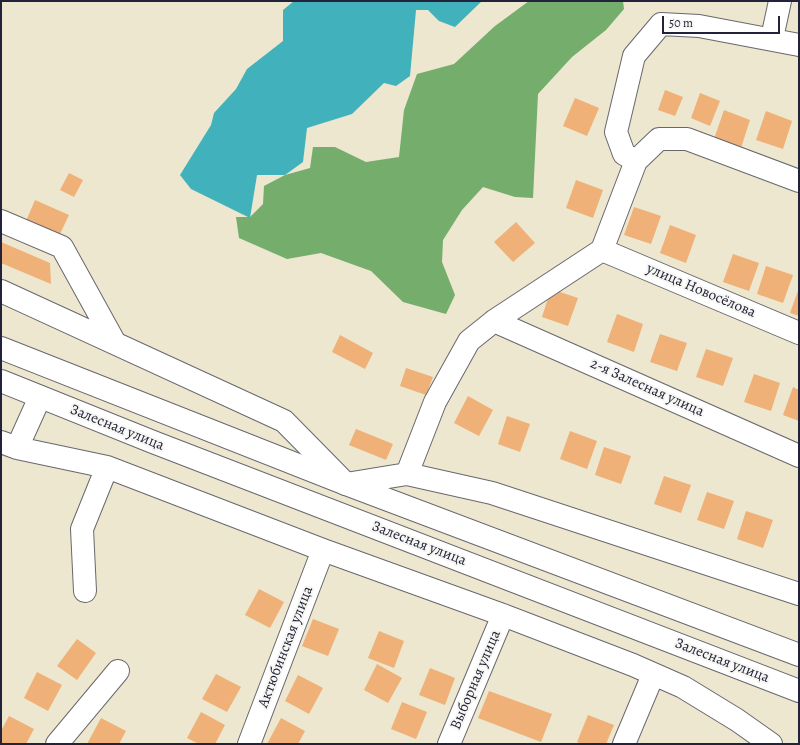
<!DOCTYPE html>
<meta charset="utf-8">
<style>
body{margin:0}
#map{position:relative;width:800px;height:745px;overflow:hidden;background:#ece7ce;font-family:Alegreya,serif}
canvas{display:block}
.frame{position:absolute;inset:0;border:2px solid #22223b;pointer-events:none}
.scale{position:absolute;left:662px;top:16px;width:118px;height:18px;box-sizing:border-box;border:2px solid #22223b;border-top:0;padding-left:5px;font-size:12px;line-height:14px;white-space:nowrap;color:#22223b;-webkit-text-stroke:3px #f6f6f2;paint-order:stroke}
</style>
<div id="map">
<canvas width="800" height="745"></canvas>
<div class="frame"></div>
<div class="scale">50 m</div>
</div>
<script>
const ctx = document.querySelector('canvas').getContext('2d');
ctx.lineJoin = 'round';
function fill(path, color) { ctx.fillStyle = color; ctx.fill(path, 'evenodd'); }
const shape = rows => new Path2D(rows.map(r => 'M' + r).join(''));
function stroke(path, color, width, dash) { ctx.strokeStyle = color; ctx.lineWidth = width; ctx.lineCap = dash ? 'butt' : 'round'; ctx.setLineDash(dash || []); ctx.stroke(path); }
function write(font, color, halo, rows, align = 'center') {
  ctx.font = font + ' Alegreya,serif'; ctx.lineWidth = 4; ctx.setLineDash([]); ctx.textBaseline = 'middle'; ctx.strokeStyle = halo; ctx.fillStyle = color; for (const [text, x, y, turn = 0] of rows) {
    ctx.save(); ctx.translate(x, y); ctx.rotate((+turn || 0) * Math.PI / 180); ctx.textAlign = isNaN(turn) ? turn : align; if (halo) ctx.strokeText(text, 0, 0); ctx.fillText(text, 0, 0); ctx.restore();
  }
}
const forest = shape([
 [529,1,623,1,624,9,606,30,572,57,538,94,533,198,515,197,483,187,462,210,443,240,442,262,455,295,446,314,403,302,371,271,321,253,287,259,239,238,236,217,250,217,263,204,264,186,285,175,310,168,313,147,335,147,366,162,399,157,404,110,417,74,454,64,495,26]
]);
const water = shape([
 [294,1,482,1,455,27,439,21,428,10,416,10,410,76,396,86,384,83,352,114,307,128,303,162,285,175,257,175,250,218,191,189,180,175,211,125,214,113,236,89,247,69,283,41,283,10]
]);
const building = shape([
 [665,90,683,97,675,116,658,110],
 [700,93,720,101,710,126,691,118],
 [575,98,599,108,587,136,563,126],
 [724,110,750,120,741,148,714,139],
 [766,111,792,121,783,149,756,140],
 [69,173,83,180,74,197,60,190],
 [576,180,603,190,593,218,566,208],
 [35,200,69,215,59,236,26,221],
 [634,207,661,216,651,244,624,235],
 [516,222,535,243,513,262,494,242],
 [670,225,696,235,686,263,660,253],
 [1,242,50,263,51,284,1,263],
 [733,254,759,263,749,291,723,282],
 [766,266,793,275,783,303,757,294],
 [799,288,799,316,790,313],
 [551,289,578,298,568,326,542,317],
 [617,314,643,324,634,352,607,342],
 [660,334,687,343,677,371,650,362],
 [340,335,373,353,365,369,332,352],
 [706,349,733,358,723,386,696,377],
 [406,368,433,377,426,395,400,386],
 [754,374,780,383,771,411,744,402],
 [793,387,799,390,799,421,783,415],
 [468,396,493,410,479,436,454,423],
 [507,416,530,424,520,452,498,444],
 [356,429,393,444,386,460,349,445],
 [570,431,597,441,587,469,560,459],
 [604,447,631,456,621,484,595,475],
 [664,476,691,485,681,513,654,504],
 [707,492,734,501,724,529,697,520],
 [746,511,773,520,763,548,737,539],
 [259,589,284,602,270,628,245,615],
 [313,619,339,629,328,656,302,646],
 [379,631,404,641,394,668,368,658],
 [77,639,96,653,77,680,57,666],
 [377,664,402,678,388,703,364,690],
 [430,668,455,678,445,705,419,695],
 [37,672,62,685,48,711,24,698],
 [216,674,241,687,227,712,202,699],
 [298,675,323,688,309,714,285,701],
 [489,691,552,714,541,742,478,718],
 [402,702,427,712,416,739,391,729],
 [201,712,225,725,215,744,199,744,187,738],
 [588,715,614,725,606,744,582,744,577,742],
 [9,716,34,729,26,744,1,744,1,731],
 [101,718,126,731,119,744,87,744],
 [281,718,305,731,298,744,267,744]
]);
const minor = shape([
 [772,38,780,1],
 [636,161,624,154,616,132,634,56,661,24,699,26,799,45],
 [1,221,62,247,115,343],
 [602,250,799,333],
 [1,291,284,421,346,484,407,474,492,493,799,594],
 [494,321,799,456],
 [1,442,17,448,107,467,323,550,503,615,633,665,683,687,737,720,771,744],
 [17,448,40,397],
 [407,474,435,402,469,341,494,321,602,250,636,161,659,139,687,139,799,181],
 [85,591,82,529,107,467],
 [57,744,118,671],
 [249,744,323,550],
 [449,744,503,615],
 [624,744,653,675]
]);
const major = shape([
 [1,348,346,484,799,655],
 [1,381,153,442,799,691]
]);
const streetNames = [
 ["улица Новосёлова",701,291,23],
 ["2-я Залесная улица",647,388,24],
 ["Залесная улица",117,428,22],
 ["Залесная улица",419,544,21],
 ["Актюбинская улица",286,647,-69],
 ["Залесная улица",722,661,21],
 ["Выборная улица",476,680,-67]
];
fill(forest, '#74ad6c');
fill(water, '#41b1bb');
fill(building, '#efb177');
stroke(minor, '#69676e', 24);
stroke(major, '#69676e', 24);
stroke(minor, '#fff', 22);
stroke(major, '#fff', 22);
write('15px', '#22223b', '#f6f6f2', streetNames);
</script>
